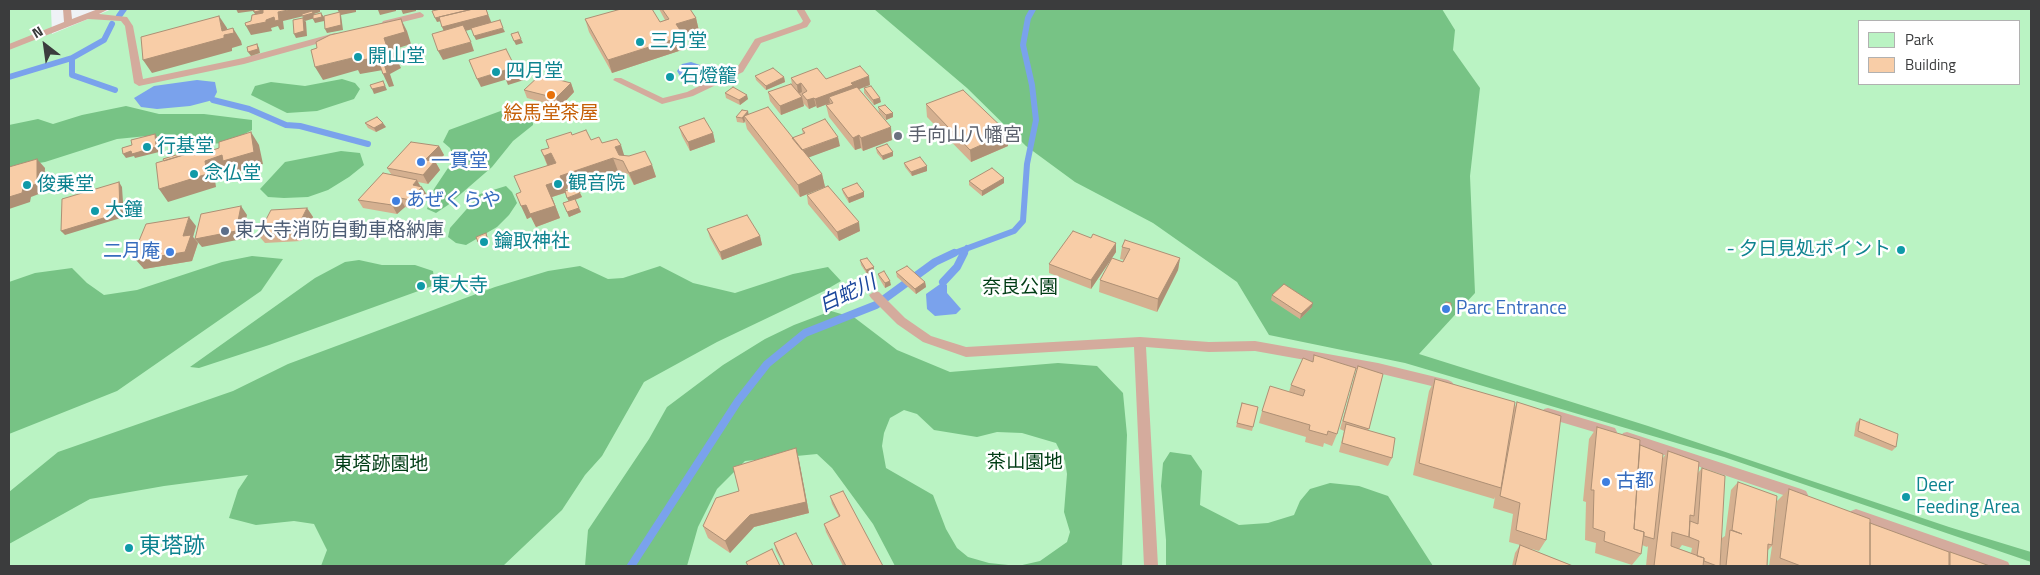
<!DOCTYPE html>
<meta charset="utf-8">
<style>
body{margin:0}
#map{position:relative;width:2040px;height:575px;overflow:hidden;background:#eff2f6;font-family:"Titillium Web",sans-serif}
canvas{display:block}
.frame{position:absolute;inset:0;border:10px solid #3b3c3d;pointer-events:none}
.legend{position:absolute;left:1858px;top:20px;width:162px;height:65px;box-sizing:border-box;background:#fff;border:1px solid #b1b1b1;margin:0;padding:6px 9px;list-style:none;font-size:15px;color:#3b3c3d}
.legend li{display:flex;align-items:center;gap:10px;height:25px}
.legend b{width:25px;border:1px solid #b1b1b1}
.north{position:absolute;left:20px;top:20px;width:50px;height:50px;-webkit-text-stroke:4px #fff;paint-order:stroke;rotate:330deg;font-size:14px;font-weight:700;line-height:20px;text-align:center;color:#3b3c3d}
.north::after{content:'';display:block;margin:auto;width:18px;height:22px;background:#3b3c3d;clip-path:polygon(50% 0,100% 100%,50% 72%,0 100%)}
</style>
<div id="map">
<canvas width="2040" height="575"></canvas>
<div class="frame"></div>
<ul class="legend">
<li><b style="height:14px;background:#baf3c3"></b>Park</li>
<li><b style="height:14px;background:#f8cda7"></b>Building</li>
</ul>
<div class="north">N</div>
</div>
<script>
const ctx = document.querySelector('canvas').getContext('2d');
ctx.lineJoin = 'round';
function fill(path, color) { ctx.fillStyle = color; ctx.fill(path, 'evenodd'); }
const shape = rows => new Path2D(rows.map(r => 'M' + r).join(''));
function stroke(path, color, width, dash) { ctx.strokeStyle = color; ctx.lineWidth = width; ctx.lineCap = dash ? 'butt' : 'round'; ctx.setLineDash(dash || []); ctx.stroke(path); }
function write(font, color, halo, rows, align = 'center') {
  ctx.font = font + ' "Titillium Web","Noto Sans JP",sans-serif'; ctx.lineWidth = 5; ctx.setLineDash([]); ctx.textBaseline = 'middle'; ctx.strokeStyle = halo; ctx.fillStyle = color; for (const [text, x, y, turn = 0] of rows) {
    ctx.save(); ctx.translate(x, y); ctx.rotate((+turn || 0) * Math.PI / 180); ctx.textAlign = isNaN(turn) ? turn : align; if (halo) ctx.strokeText(text, 0, 0); ctx.fillText(text, 0, 0); ctx.restore();
  }
}
const green = shape([
 [9,9,51,9,52,34,112,9,2031,9,2031,566,9,566],
 [1859,21,2019,21,2019,84,1859,84]
]);
const forest = shape([
 [874,9,1442,9,1455,30,1453,50,1480,88,1470,176,1475,293,1419,354,1648,426,1949,527,2031,552,2031,562,1724,457,1405,363,1269,335,1237,282,1153,223,1075,182,1026,146,967,88],
 [342,79,355,83,360,89,354,99,317,111,287,113,251,95,255,86,271,82,305,86],
 [126,106,159,114,204,114,252,120,252,130,227,143,185,145,171,137,147,136,117,139,45,162,9,168,9,125,38,119,53,124,82,115],
 [506,109,519,111,533,117,533,125,513,141,492,167,448,205,436,213,427,209,434,189,454,159,450,148,443,142,449,130],
 [341,151,360,153,364,165,349,177,328,190,308,197,284,198,268,197,260,189,285,162],
 [506,186,512,192,517,203,509,215,497,227,466,245,456,243,448,237,450,228,480,194],
 [252,256,283,259,261,291,117,391,9,434,9,282,35,273,72,268,87,283,104,295,137,290,222,262],
 [359,260,382,265,415,265,433,271,435,285,269,345,199,368,190,367,315,278,345,262],
 [580,266,608,279,623,278,660,266,693,283,735,293,793,274,828,267,841,281,824,291,717,342,644,382,602,456,585,475,562,510,503,566,321,566,327,550,314,524,294,521,256,525,229,518,238,490,248,475,164,486,90,499,9,544,9,492,58,452,233,391,288,364,495,287,548,271],
 [831,311,855,318,897,350,950,372,1058,363,1097,366,1123,393,1127,435,1122,566,895,566,873,524,832,468,817,454,745,461,717,489,698,527,687,566,585,566,588,530,649,439,667,407,723,365,765,339,794,325],
 [904,410,917,414,934,430,977,437,997,432,1022,433,1056,443,1065,461,1067,474,1064,512,1070,532,1067,542,1040,561,1018,566,989,563,968,557,957,548,946,529,933,495,886,468,882,446,884,433,890,418],
 [1170,452,1191,455,1202,471,1200,505,1239,525,1268,523,1294,515,1300,501,1310,489,1330,483,1359,486,1388,496,1433,566,1166,566,1166,540,1161,486,1163,463]
]);
const water = shape([
 [691,62,700,65,701,70,698,75,692,79,680,76,677,71,682,64],
 [197,80,215,82,217,92,213,100,190,106,157,109,141,107,134,98,154,86],
 [943,282,947,285,947,293,961,309,956,314,935,316,927,309,926,294]
]);
const streamFar1 = shape([
 [119,16,124,9],
 [72,58,104,40,112,24],
 [9,77,72,58,72,75,115,90],
 [213,100,249,109,286,125,300,126,368,144],
 [952,254,1014,231,1023,221,1027,164,1036,120,1032,85,1023,45,1028,18,1033,9],
 [964,254,967,248]
]);
const stream = shape([
 [943,282,957,267,964,253],
 [631,566,738,401,767,364,805,333,876,305,935,262,954,253]
]);
const service = shape([
 [63,9,71,9,72,19,98,9,109,9,99,14,127,17,133,26,143,79,243,58,335,33,339,36,338,38,244,64,139,86,134,83,125,26,121,21,88,19,9,50,9,44,64,22,63,9],
 [796,9,804,9,811,21,807,27,761,43,743,72,693,96,662,104,613,80,615,78,621,78,663,98,687,92,737,68,755,39,801,23,803,21,796,9],
 [420,12,424,15,423,17,386,26,382,23,383,21,420,12],
 [875,291,879,292,905,318,931,336,966,347,1140,337,1209,342,1255,341,1378,363,1448,380,1452,382,1454,385,1452,388,1448,390,1378,373,1255,351,1209,352,1146,347,1158,566,1144,566,1134,347,966,357,923,342,897,324,871,298,869,295,875,291],
 [1548,408,1615,428,1617,432,1615,436,1611,437,1544,417,1542,413,1544,409,1548,408],
 [1627,432,1801,489,1806,491,1808,495,1806,499,1801,501,1623,441,1621,437,1623,433,1627,432],
 [1856,509,2003,560,2008,562,2010,566,1986,566,1851,519,1849,515,1851,511,1856,509]
]);
const wall = shape([
 [659,9,690,9,696,18,699,31,684,35,688,48,612,73,589,32,585,19,660,22,665,20],
 [755,76,784,77,785,82,766,90,756,80],
 [791,78,826,79,870,85,859,89,892,140,863,151,861,148,855,150,829,117,826,105,830,103,817,108,816,106,809,109,803,103,804,106,781,115,770,101,768,92,792,85],
 [571,83,574,92,560,107,527,98,524,90],
 [864,88,881,102,874,105,864,93],
 [725,93,748,99,740,105,726,98],
 [926,104,1008,146,971,162,927,117],
 [878,107,893,113,893,117,886,120,879,112],
 [749,114,792,138,803,134,802,129,840,146,808,157,822,174,825,187,800,197,747,129,745,121,744,123,737,122,736,117],
 [365,123,386,127,376,132,368,128],
 [679,127,713,133,715,142,690,151,682,136],
 [572,135,591,140,602,143,624,156,652,165,656,177,634,185,628,174,618,171,566,189,566,190,580,193,582,197,575,200,581,212,569,217,563,203,569,201,565,193,552,197,560,218,536,227,531,217,527,219,521,192,547,165,541,150,549,148],
 [439,146,444,155,436,163,440,170,428,184,418,182,427,195,415,209,405,207,397,214,363,208,358,200,391,174,387,168],
 [876,148,893,152,893,156,883,160,877,153],
 [904,163,927,171,912,176,905,167],
 [969,181,1004,183,982,196,969,185],
 [842,189,864,192,864,197,849,203,843,193],
 [807,195,860,231,839,241,808,204],
 [307,208,313,217,301,241,265,243,258,235],
 [196,226,193,237,198,243,192,261,144,269,137,257,134,253],
 [707,229,760,236,762,245,722,260,710,238],
 [1122,247,1180,258,1178,270,1157,312,1099,292,1100,280,1124,260,1120,259],
 [1116,252,1091,289,1049,273,1049,264],
 [860,260,874,267,874,271,867,274,861,265],
 [896,272,925,282,926,287,916,294,897,277],
 [878,274,891,285,885,288,879,278],
 [1272,295,1312,307,1300,319,1271,300],
 [1446,302,1451,309,1449,313,1443,312,1444,306],
 [1314,355,1337,434,1332,446,1324,443,1323,447,1305,442,1306,437,1259,423,1262,411,1289,392,1291,385,1312,361],
 [1358,366,1383,374,1368,430,1392,458,1388,466,1339,452,1344,431,1340,429,1355,375],
 [1435,379,1515,407,1517,402,1546,540,1539,551,1528,548,1573,566,1512,566,1515,553,1520,545,1509,542,1513,514,1493,508,1495,497,1494,499,1413,475,1429,391],
 [1242,403,1258,407,1252,431,1236,427],
 [1860,419,1896,447,1892,451,1854,436,1856,423],
 [1597,427,1640,445,1663,458,1668,451,1698,473,1702,468,1721,551,1722,538,1725,536,1731,490,1738,482,1774,528,1777,501,1789,489,1870,523,1949,553,1950,552,1990,566,1769,566,1772,546,1768,550,1767,566,1646,566,1648,546,1647,547,1642,545,1641,554,1632,565,1595,553,1596,543,1585,540,1586,502,1583,501,1589,439],
 [1682,545,1692,548,1691,553,1671,546,1679,549],
 [796,448,799,460,809,513,754,527,730,553,708,538,703,526,739,491],
 [830,496,883,566,843,566,826,532,824,524,839,517,832,504],
 [774,543,813,566,784,566,776,551]
]);
const shadedWall = shape([
 [236,9,256,9,263,10,268,19,257,17,253,11,238,13],
 [293,9,320,9,320,12,314,14,315,18,305,21,302,16,304,16,283,21,284,29,280,30,278,26,271,28,272,31,251,35,246,26,266,20,278,12],
 [337,9,356,9,356,12,341,15,343,30,327,33,325,29,340,14],
 [384,9,396,9,396,11,380,15,378,10],
 [401,9,416,9,416,11,403,14],
 [477,9,479,13,437,22,435,18],
 [486,9,492,24,446,36,442,27],
 [321,13,324,17,324,21,315,23,313,19],
 [219,16,227,28,228,34,233,28,241,41,242,45,232,48,232,51,152,73,143,60,222,31],
 [303,18,306,22,307,36,296,38,294,34],
 [696,18,699,31,680,36,676,24],
 [401,19,407,31,411,44,392,50,401,68,390,74,394,86,389,87,383,74,383,52,382,48,384,38],
 [503,28,505,32,476,40,474,36],
 [684,36,688,48,612,73,608,60],
 [521,39,523,43,516,45,514,41],
 [471,42,474,51,443,60,438,51],
 [257,44,259,48,260,53,251,56,248,52],
 [377,57,383,70,360,74,358,70,323,80,315,67,352,58],
 [515,67,518,76,481,87,477,79],
 [523,75,524,80,508,85,506,80],
 [869,76,870,85,854,91,829,97,830,103,817,108,815,99,851,83],
 [784,77,785,82,766,90,766,86],
 [383,81,387,90,374,94,372,89],
 [571,83,574,92,560,107,556,98],
 [801,83,802,92,798,94,797,85],
 [747,95,748,99,740,105,739,100],
 [802,97,804,106,781,115,780,106],
 [814,98,816,106,809,109,807,100],
 [880,98,881,102,874,105,873,100],
 [748,111,749,116,744,116,745,121,744,123,742,118],
 [893,113,893,117,886,120,886,115],
 [383,123,386,127,376,132,374,128],
 [891,127,892,140,863,151,861,138],
 [251,132,259,145,263,164,232,174,228,169,214,173,216,187,168,202,159,189,204,153,203,149,205,146,208,151,209,156],
 [713,133,715,142,690,151,688,142],
 [1008,133,1008,146,971,162,970,150],
 [155,134,158,138,159,152,135,158,134,156,126,158,123,154],
 [859,135,861,148,855,150,853,138],
 [838,137,840,146,802,160,801,151],
 [621,145,625,158,619,160,615,147],
 [439,146,444,155,436,163,440,170,428,184,423,175,425,160],
 [893,152,893,156,883,160,882,156],
 [551,153,557,166,549,169,544,156],
 [613,158,618,171,566,189,567,192,552,197,560,218,536,227,531,217,527,219,521,206,546,185,560,176],
 [37,159,45,168,44,192,31,197,30,202,9,209,9,197,23,188],
 [652,165,656,177,634,185,629,173],
 [927,166,927,171,912,176,911,172],
 [822,174,825,187,800,197,798,185],
 [1004,178,1004,183,982,196,982,191],
 [417,180,421,188,422,187,427,195,415,209,410,200,413,185],
 [119,182,122,187,124,217,65,235,61,231],
 [864,192,864,197,849,203,848,198],
 [580,193,582,197,569,202,567,198],
 [400,198,405,207,397,214,392,205],
 [241,206,247,215,242,239,202,247,195,239],
 [307,208,313,217,301,241,295,232],
 [579,208,581,212,569,217,567,212],
 [189,217,196,226,193,237,198,243,192,261,144,269,136,260,183,236],
 [859,222,860,231,839,241,837,232],
 [486,233,490,243,480,246,478,242],
 [760,236,762,245,722,260,720,252],
 [1116,243,1116,252,1091,289,1091,280],
 [1180,258,1178,270,1157,312,1158,299],
 [874,267,874,271,867,274,866,270],
 [890,281,891,285,885,288,885,283],
 [925,282,926,287,916,294,915,289],
 [1313,303,1312,307,1300,319,1301,314],
 [796,448,799,460,809,513,754,527,730,553,725,541]
]);
const building = shape([
 [254,9,293,9,278,12,279,20,275,21,274,17,266,20,266,22,246,26,245,23,251,21,252,15,263,13,263,10,254,12,254,9],
 [441,9,473,9,435,18,432,11,441,9],
 [473,9,486,9,488,15,442,27,439,17,473,9],
 [621,9,652,9,660,22,669,19,662,9,690,9,696,18,676,24,684,36,608,60,585,19,621,9],
 [312,11,313,13,302,16,302,14,312,11],
 [340,12,341,25,325,29,324,16,340,12],
 [321,13,322,17,313,19,313,15,321,13],
 [219,16,222,31,233,28,234,33,224,35,224,38,143,60,141,37,219,16],
 [303,18,304,31,294,34,293,20,303,18],
 [401,19,405,32,384,38,387,47,382,48,383,52,392,50,394,55,383,61,387,73,383,74,377,57,353,62,352,58,315,67,311,50,317,48,316,42,330,35,401,19],
 [500,20,503,28,474,36,471,28,500,20],
 [463,25,471,42,438,51,432,34,463,25],
 [518,32,521,39,514,41,511,34,518,32],
 [257,44,258,49,248,52,247,47,257,44],
 [506,49,515,67,477,79,469,60,506,49],
 [860,66,869,76,851,83,853,85,815,99,814,98,807,100,802,94,807,91,801,83,797,85,791,78,817,68,826,79,860,66],
 [773,68,784,77,766,86,755,76,773,68],
 [521,71,523,75,506,80,504,76,521,71],
 [540,75,571,83,556,98,524,90,540,75],
 [383,81,385,86,372,89,370,85,383,81],
 [791,84,802,97,780,106,768,92,791,84],
 [871,86,880,98,873,100,864,88,871,86],
 [733,87,747,95,739,100,725,93,733,87],
 [857,87,891,127,861,138,859,135,853,138,826,105,833,103,829,97,857,87],
 [963,90,1008,133,970,150,926,104,963,90],
 [885,105,893,113,886,115,878,107,885,105],
 [768,107,822,174,798,185,744,116,768,107],
 [742,110,748,111,742,118,736,117,742,110],
 [377,117,383,123,374,128,365,123,377,117],
 [704,118,713,133,688,142,679,127,704,118],
 [825,119,838,137,802,150,792,138,805,133,802,129,825,119],
 [586,130,591,140,599,137,602,143,617,139,621,145,615,147,619,155,629,156,645,151,652,165,629,173,623,161,613,158,560,176,562,180,546,185,555,206,530,214,526,205,521,206,516,194,521,192,514,176,556,163,551,153,544,156,541,150,549,148,546,140,571,132,572,135,586,130],
 [251,132,254,152,223,161,222,155,205,161,207,174,159,189,156,163,203,149,204,153,219,148,219,142,251,132],
 [155,134,156,147,132,154,131,151,123,154,122,148,132,145,131,140,155,134],
 [411,142,439,146,425,160,435,161,423,175,387,168,411,142],
 [887,144,893,152,882,156,876,148,887,144],
 [205,146,205,152,203,149,164,161,163,159,205,146],
 [920,157,927,166,911,172,904,163,920,157],
 [37,159,37,184,23,188,22,193,9,197,9,167,37,159],
 [992,168,1004,178,982,191,969,181,992,168],
 [383,173,417,180,413,185,422,187,410,200,400,198,392,205,358,200,383,173],
 [119,182,120,213,61,231,62,199,119,182],
 [857,183,864,192,848,198,842,189,857,183],
 [828,186,859,222,837,232,807,195,828,186],
 [577,187,580,193,567,198,565,191,577,187],
 [575,199,579,208,567,212,563,203,575,199],
 [241,206,236,231,195,239,201,214,241,206],
 [307,208,295,232,258,235,271,210,307,208],
 [747,215,760,236,720,252,707,229,747,215],
 [189,217,183,236,191,235,185,252,136,260,139,253,134,253,146,224,189,217],
 [1073,231,1091,238,1093,234,1116,243,1091,280,1049,264,1073,231],
 [486,233,487,239,478,242,476,237,486,233],
 [1125,240,1180,258,1158,299,1100,280,1112,258,1123,262,1130,249,1122,247,1125,240],
 [867,258,874,267,866,270,860,260,867,258],
 [907,266,925,282,915,289,896,272,907,266],
 [884,271,890,281,885,283,878,274,884,271],
 [1284,284,1313,303,1301,314,1272,295,1284,284],
 [1446,302,1451,303,1451,309,1445,308,1446,302],
 [1314,355,1356,368,1337,434,1328,431,1327,435,1309,430,1310,425,1262,411,1270,386,1303,396,1305,390,1291,385,1303,358,1313,362,1314,355],
 [1358,366,1383,374,1369,429,1343,421,1358,366],
 [1435,379,1515,402,1501,488,1419,463,1435,379],
 [1517,402,1561,416,1546,540,1516,530,1520,503,1500,496,1517,402],
 [1242,403,1258,407,1253,427,1237,423,1242,403],
 [1860,419,1898,434,1896,447,1858,431,1860,419],
 [1346,424,1395,438,1392,458,1342,443,1346,424],
 [1597,427,1640,440,1634,529,1644,532,1641,554,1604,541,1605,532,1593,528,1594,490,1591,490,1597,427],
 [1640,445,1663,454,1654,539,1644,536,1644,532,1634,529,1640,445],
 [796,448,806,502,750,515,725,541,703,526,716,498,739,491,733,467,796,448],
 [1668,451,1699,462,1694,516,1690,515,1689,537,1672,532,1671,546,1704,558,1703,566,1654,566,1668,451],
 [1702,468,1725,476,1720,566,1717,566,1704,561,1704,558,1697,556,1699,541,1689,537,1690,521,1698,524,1702,468],
 [1738,482,1777,496,1772,545,1768,544,1767,566,1726,566,1730,530,1742,534,1732,530,1738,482],
 [1789,489,1870,519,1870,566,1801,566,1780,558,1789,489],
 [843,491,883,566,846,566,824,524,840,516,830,496,843,491],
 [1870,523,1949,552,1949,566,1870,566,1870,523],
 [796,533,813,566,785,566,774,543,796,533],
 [1520,545,1573,566,1515,566,1520,545],
 [772,549,780,566,748,566,746,562,772,549],
 [1950,552,1990,566,1950,566,1950,552]
]);
const markers = [
 [640,42,5,"#0f9aa8"],
 [358,57,5,"#0f9aa8"],
 [496,72,5,"#0f9aa8"],
 [670,77,5,"#0f9aa8"],
 [551,95,5,"#e8710a"],
 [898,136,5,"#6b7280"],
 [147,147,5,"#0f9aa8"],
 [421,162,5,"#3f7fe0"],
 [194,174,5,"#0f9aa8"],
 [558,184,5,"#0f9aa8"],
 [27,185,5,"#0f9aa8"],
 [396,201,5,"#3f7fe0"],
 [95,211,5,"#0f9aa8"],
 [225,231,5,"#5c6f8a"],
 [484,242,5,"#0f9aa8"],
 [1901,250,5,"#0f9aa8"],
 [170,252,5,"#3f7fe0"],
 [421,286,5,"#0f9aa8"],
 [1446,309,5,"#3f7fe0"],
 [1606,482,5,"#3f7fe0"],
 [1906,497,5,"#0f9aa8"],
 [129,548,5,"#0f9aa8"]
];
const cultureNames = [
 ["三月堂",650,42],
 ["開山堂",368,57],
 ["四月堂",506,72],
 ["石燈籠",680,77],
 ["行基堂",157,147],
 ["念仏堂",204,174],
 ["観音院",568,184],
 ["俊乗堂",37,185],
 ["大鐘",105,211],
 ["鑰取神社",494,242],
 ["- 夕日見処ポイント",1891,250,"right"],
 ["東大寺",431,286],
 ["Deer",1916,486],
 ["Feeding Area",1916,508]
];
const foodNames = [
 ["絵馬堂茶屋",551,114]
];
const worshipNames = [
 ["手向山八幡宮",908,136]
];
const shopNames = [
 ["一貫堂",431,162],
 ["あぜくらや",406,201],
 ["二月庵",160,252,"right"],
 ["Parc Entrance",1456,309],
 ["古都",1616,482]
];
const serviceNames = [
 ["東大寺消防自動車格納庫",235,231]
];
const parkNames = [
 ["奈良公園",1020,288],
 ["茶山園地",1025,463],
 ["東塔跡園地",381,465]
];
const waterNames = [
 ["白蛇川",848,295,-25]
];
const nearCulturenames = [
 ["東塔跡",139,548]
];
fill(green, '#baf3c3');
fill(forest, '#77c385');
fill(water, '#7aa2ec');
stroke(streamFar1, '#7aa2ec', 6);
stroke(stream, '#7aa2ec', 8);
fill(service, '#d4ab9d');
fill(wall, '#d5b090');
fill(shadedWall, '#ae9075');
fill(building, '#f8cda7');
stroke(building, '#ae9075', 1);
for (const [x, y, r, color] of markers) { const dot = new Path2D(); dot.arc(x, y, r, 0, 2 * Math.PI); ctx.fillStyle = color; ctx.fill(dot); stroke(dot, '#fff', 2); }
write('19px', '#0d838f', '#fff', cultureNames, 'left');
write('19px', '#c56008', '#fff', foodNames);
write('19px', '#5b616d', '#fff', worshipNames, 'left');
write('19px', '#366cbe', '#fff', shopNames, 'left');
write('19px', '#4e5e75', '#fff', serviceNames, 'left');
write('19px', '#003d15', '#fff', parkNames);
write('italic 20px', '#1b479c', '#fff', waterNames);
write('22px', '#0d838f', '#fff', nearCulturenames, 'left');
</script>
